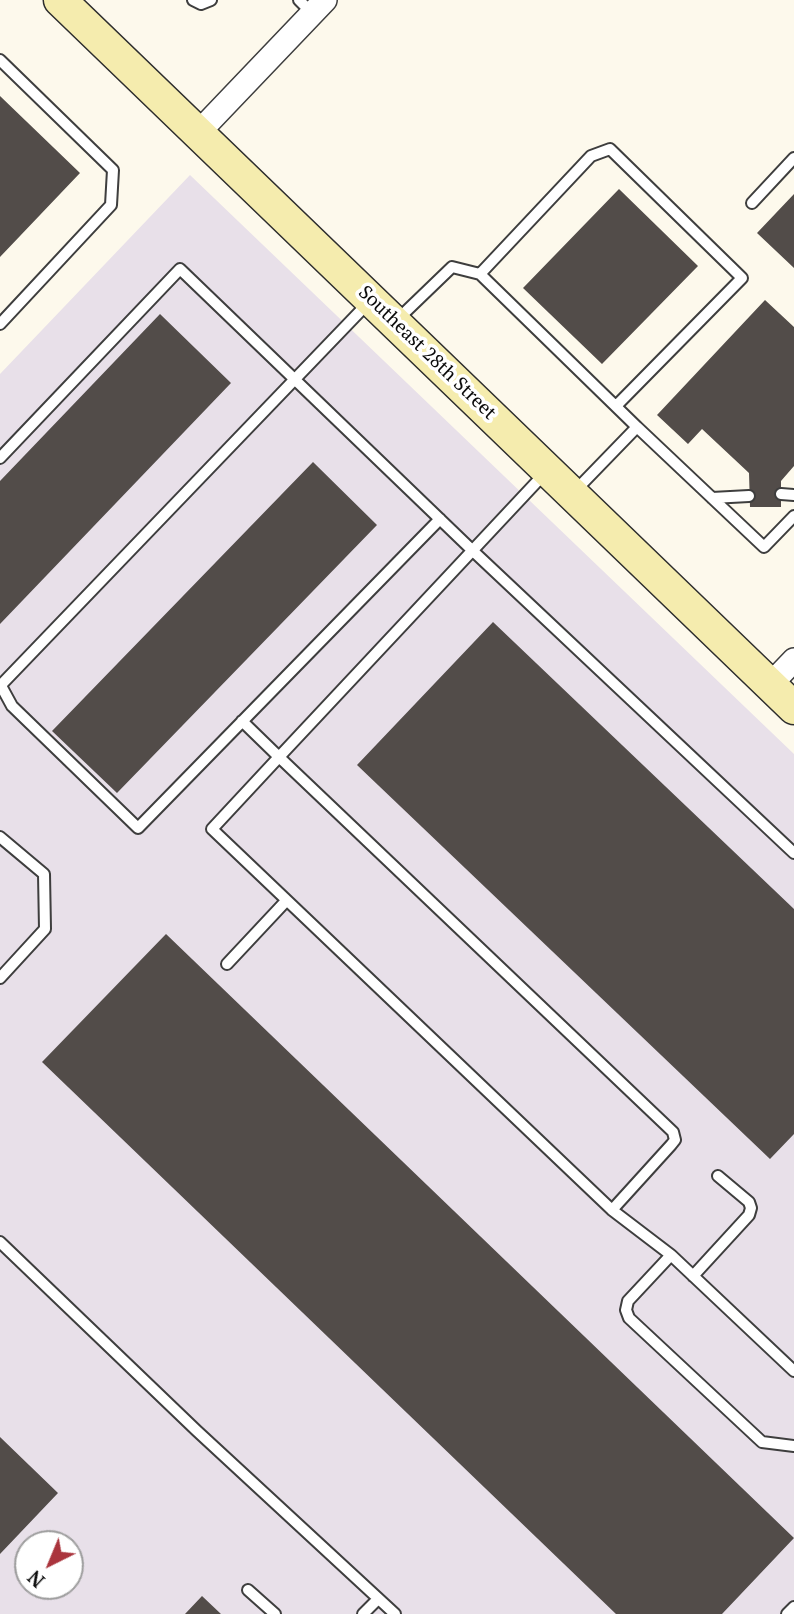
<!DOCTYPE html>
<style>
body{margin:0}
#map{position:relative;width:794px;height:1614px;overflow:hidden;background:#fdf9ec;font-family:"PT Serif",serif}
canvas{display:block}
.north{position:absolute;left:14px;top:1530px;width:70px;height:70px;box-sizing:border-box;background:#fff;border:2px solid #9d9d9d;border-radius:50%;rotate:223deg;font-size:19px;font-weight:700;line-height:28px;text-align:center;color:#0b0b0b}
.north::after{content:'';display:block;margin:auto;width:24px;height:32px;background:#aa343d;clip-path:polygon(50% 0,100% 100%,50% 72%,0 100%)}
</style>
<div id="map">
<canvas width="794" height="1614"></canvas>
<div class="north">N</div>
</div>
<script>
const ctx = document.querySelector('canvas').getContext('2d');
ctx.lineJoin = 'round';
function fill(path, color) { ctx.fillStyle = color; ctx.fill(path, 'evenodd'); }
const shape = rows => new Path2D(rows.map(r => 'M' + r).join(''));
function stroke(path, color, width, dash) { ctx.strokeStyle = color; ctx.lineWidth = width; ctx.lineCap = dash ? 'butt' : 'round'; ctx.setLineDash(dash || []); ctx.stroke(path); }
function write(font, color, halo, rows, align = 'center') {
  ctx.font = font + ' "PT Serif",serif'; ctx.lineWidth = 7; ctx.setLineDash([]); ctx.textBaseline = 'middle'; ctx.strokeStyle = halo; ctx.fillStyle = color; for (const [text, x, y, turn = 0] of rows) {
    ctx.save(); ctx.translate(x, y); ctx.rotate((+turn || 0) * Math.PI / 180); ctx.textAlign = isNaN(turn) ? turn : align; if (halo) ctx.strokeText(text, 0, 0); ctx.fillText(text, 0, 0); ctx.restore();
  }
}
const industrial = shape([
 [190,175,794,754,794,1614,0,1614,0,374],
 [28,1544,70,1544,70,1586,28,1586]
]);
const building = shape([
 [0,96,80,173,0,257],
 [619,189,698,266,602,364,523,288],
 [794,194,794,268,757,233],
 [765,300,794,327,794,466,781,481,781,507,750,507,749,473,702,429,688,444,657,415],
 [160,314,231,383,0,624,0,481],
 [313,462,377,525,117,793,52,731],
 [493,622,794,909,794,1134,770,1159,357,765],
 [166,934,794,1538,722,1614,616,1614,42,1062],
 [0,1437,58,1493,0,1554],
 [202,1596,221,1614,185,1614]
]);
const service = shape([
 [193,0,201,4,211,0],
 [299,0,312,13],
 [0,60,113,170,111,205,0,324],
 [752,203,794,158],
 [480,274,591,156,610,149,742,278,616,406],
 [397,320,452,267,480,274,637,427,575,491],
 [637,427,764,547,794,516],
 [0,458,180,269,473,551,794,853],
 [781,494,794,495],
 [712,498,749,496],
 [0,684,12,706,138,828,440,519],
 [1,685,370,301],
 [242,721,279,757,546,472],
 [0,837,44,874,45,929,0,978],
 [227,964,286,901],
 [612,1210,671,1145,675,1140,673,1132,279,757,212,829,612,1210,671,1255],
 [0,1242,197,1431,395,1614],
 [693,1276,749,1215,751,1208,749,1202,718,1176],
 [794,1371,671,1255,628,1301,626,1310,629,1318,762,1442,794,1446],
 [248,1590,275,1614],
 [363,1614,378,1599],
 [787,1614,794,1607]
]);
const minor = shape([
 [199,132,325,0],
 [770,685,794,660]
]);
const secondary = shape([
 [60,0,794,708]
]);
const streetNames = [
 ["Southeast 28th Street",427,353,44]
];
fill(industrial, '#e8e0e9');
fill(building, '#524c49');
stroke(service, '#3e3e3e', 14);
stroke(minor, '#3e3e3e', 26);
stroke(secondary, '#2d2d2d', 35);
stroke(service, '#fff', 10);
stroke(minor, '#fff', 23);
stroke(secondary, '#f5ecae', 32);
write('19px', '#0b0b0b', '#fff', streetNames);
</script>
